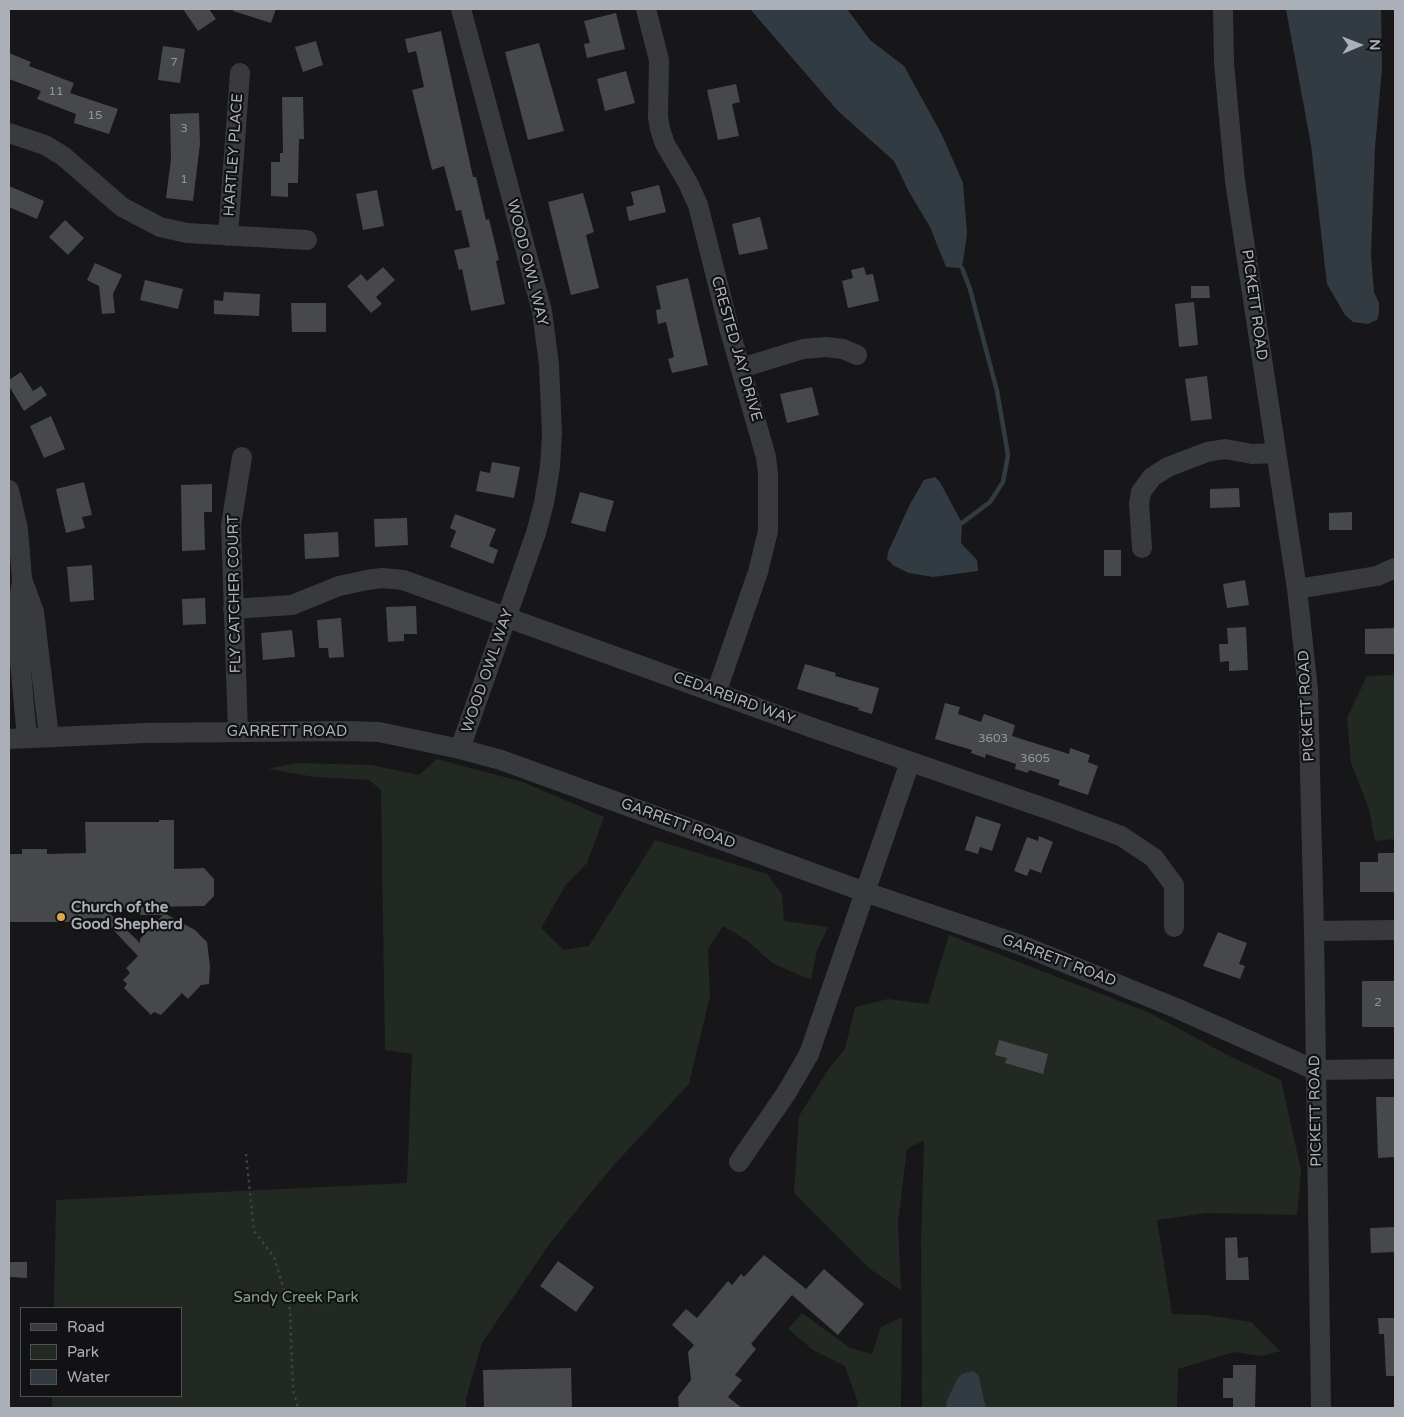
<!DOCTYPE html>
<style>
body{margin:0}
#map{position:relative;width:1404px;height:1417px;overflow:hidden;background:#171719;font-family:"Varela Round",sans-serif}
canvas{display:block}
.frame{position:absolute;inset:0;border:10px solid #abafb8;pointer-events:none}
.legend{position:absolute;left:20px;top:1307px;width:162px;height:90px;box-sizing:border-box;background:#121214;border:1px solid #4f5156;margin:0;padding:6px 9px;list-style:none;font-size:15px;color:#abafb8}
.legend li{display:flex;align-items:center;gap:10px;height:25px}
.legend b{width:25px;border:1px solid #4f5156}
.north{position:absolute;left:1334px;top:20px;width:50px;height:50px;-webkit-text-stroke:4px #121214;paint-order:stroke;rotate:89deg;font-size:14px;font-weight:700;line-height:20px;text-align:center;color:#abafb8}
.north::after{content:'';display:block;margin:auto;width:18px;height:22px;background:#abafb8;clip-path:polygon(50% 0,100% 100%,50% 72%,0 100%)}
</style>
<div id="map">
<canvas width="1404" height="1417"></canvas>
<div class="frame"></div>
<ul class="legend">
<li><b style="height:6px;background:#393a3e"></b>Road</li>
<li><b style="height:14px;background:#222923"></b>Park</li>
<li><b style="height:14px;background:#323b41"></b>Water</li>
</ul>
<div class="north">N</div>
</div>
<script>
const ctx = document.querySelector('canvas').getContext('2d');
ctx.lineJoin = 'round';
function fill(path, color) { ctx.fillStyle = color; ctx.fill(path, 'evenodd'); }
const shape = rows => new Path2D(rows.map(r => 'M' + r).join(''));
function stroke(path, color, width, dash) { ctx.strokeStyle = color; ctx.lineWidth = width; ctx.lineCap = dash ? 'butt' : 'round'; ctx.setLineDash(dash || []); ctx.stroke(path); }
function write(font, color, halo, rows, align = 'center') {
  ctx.font = font + ' "Varela Round",sans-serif'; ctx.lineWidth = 4.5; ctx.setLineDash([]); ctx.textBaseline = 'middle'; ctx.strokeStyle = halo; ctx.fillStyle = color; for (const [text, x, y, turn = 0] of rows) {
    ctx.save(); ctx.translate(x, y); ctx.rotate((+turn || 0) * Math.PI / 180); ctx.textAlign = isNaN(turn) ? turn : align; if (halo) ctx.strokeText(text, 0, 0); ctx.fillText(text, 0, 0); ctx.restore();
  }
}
const green = shape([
 [1395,675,1395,839,1375,841,1369,809,1351,763,1347,718,1367,676],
 [437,759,523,782,604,817,587,863,565,886,541,928,564,950,589,946,655,840,767,874,782,894,784,921,828,927,817,951,811,980,772,963,748,941,723,926,708,949,710,996,689,1084,612,1167,550,1243,482,1343,466,1398,466,1408,52,1408,52,1396,181,1396,181,1308,54,1308,56,1200,407,1183,412,1054,385,1050,381,790,369,780,315,777,268,769,296,763,371,765,419,775],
 [949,935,1150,1013,1233,1058,1281,1080,1301,1170,1297,1215,1207,1213,1157,1220,1172,1314,1206,1315,1251,1322,1280,1351,1262,1356,1234,1352,1178,1369,1177,1408,986,1408,980,1378,946,1408,922,1408,921,1245,924,1140,907,1149,898,1223,901,1290,870,1269,794,1193,799,1116,830,1067,845,1049,855,1007,888,999,928,1004],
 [802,1313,850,1348,872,1354,881,1327,902,1317,901,1408,857,1408,858,1403,845,1366,813,1350,788,1329]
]);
const water = shape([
 [750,9,847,9,870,40,904,66,942,135,963,183,967,234,962,268,946,267,930,227,909,192,894,161,838,111],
 [1286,9,1381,9,1382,68,1375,148,1371,255,1374,292,1379,303,1379,314,1377,320,1368,324,1353,322,1345,315,1327,284,1311,145],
 [935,477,940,482,962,523,961,543,977,560,978,571,933,577,909,573,894,566,887,559,888,552,910,504,924,480],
 [973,1371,979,1376,986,1408,946,1408,947,1400,958,1378,962,1374]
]);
const stream = shape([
 [962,523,990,502,1003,482,1008,455,997,391,970,289,962,268]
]);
const building = shape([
 [183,9,209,9,216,19,198,31],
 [234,9,276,9,271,23,233,11],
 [616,13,625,49,587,58,584,44,590,43,584,21],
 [441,31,473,177,476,177,486,220,489,219,499,260,496,261,505,304,471,311,462,269,459,270,454,250,470,247,461,210,456,211,444,166,432,170,412,90,424,87,416,51,408,53,405,39],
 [316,41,323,65,303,72,295,47],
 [539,43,564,131,528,140,505,52],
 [163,46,185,49,180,83,158,80],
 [9,53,31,62,29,66,74,83,70,93,118,109,109,134,74,123,76,114,37,99,41,91,9,79],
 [626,71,635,103,605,111,597,79],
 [736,84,740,102,732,104,739,136,718,140,707,90],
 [282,97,303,97,304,139,299,139,298,183,288,183,288,197,271,196,271,162,280,162,280,153,283,153],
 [199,113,200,144,193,201,166,198,171,159,170,114],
 [659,185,666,212,629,221,626,207,634,205,631,192],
 [9,186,44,201,37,219,9,207],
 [377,190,384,226,363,230,356,194],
 [583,193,594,232,586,235,599,288,571,295,548,202],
 [760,217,768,249,739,255,732,224],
 [65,220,84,238,68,255,49,237],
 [95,263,122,275,113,294,115,313,102,314,99,286,87,280],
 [383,267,395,280,376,297,382,304,371,313,347,286,361,274,367,281],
 [864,267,866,275,873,274,879,301,848,308,842,281,853,278,851,270],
 [688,278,708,365,672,373,668,359,674,357,666,322,658,324,656,310,661,309,656,286],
 [145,280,183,289,178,309,140,300],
 [1191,286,1209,286,1210,298,1191,298],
 [224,292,260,294,259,316,214,314,214,300,223,301],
 [1194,302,1198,345,1179,347,1175,304],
 [291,303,326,303,326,332,292,332],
 [21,372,33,391,41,386,47,395,24,411,9,386,9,380],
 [1207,376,1212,419,1191,421,1185,379],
 [812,387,819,415,787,423,780,394],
 [51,416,65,449,44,458,30,426],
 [492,462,520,467,514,498,476,491,480,471,490,473],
 [84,482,92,515,82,517,85,528,66,533,56,489],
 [212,484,212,512,204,512,205,550,182,551,181,485],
 [1239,488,1240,507,1210,508,1210,489],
 [580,492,614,501,605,532,571,523],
 [1352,512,1352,530,1329,530,1329,513],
 [455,514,496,529,489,546,498,550,493,564,450,547,456,531,450,528],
 [407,518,408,545,375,547,374,519],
 [338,532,339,557,305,559,304,534],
 [1104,550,1121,550,1121,576,1104,576],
 [92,565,94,600,70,602,67,567],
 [1245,580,1249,605,1227,608,1223,584],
 [205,598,206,624,183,625,182,599],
 [416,606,417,634,404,634,404,641,388,642,386,607],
 [341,618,344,657,329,658,328,648,319,648,317,620],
 [1246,627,1248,670,1229,671,1229,661,1220,662,1219,644,1228,644,1227,628],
 [1395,628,1395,654,1365,654,1365,629],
 [292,630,295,657,263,660,261,633],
 [805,664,836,673,835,676,879,688,872,714,858,710,859,708,797,689],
 [945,703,960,707,958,714,981,722,984,714,1015,725,1012,736,1069,754,1070,748,1090,755,1088,762,1098,766,1088,795,1058,785,1060,780,1029,770,1028,773,1015,769,1016,764,986,754,985,758,971,753,972,750,935,739],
 [976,816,1001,824,992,851,980,847,978,854,965,850],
 [159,820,174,820,174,869,204,868,214,879,214,896,204,906,153,907,195,930,207,942,210,966,209,984,201,985,188,999,182,993,161,1015,154,1012,151,1015,124,988,127,984,123,980,130,973,126,968,138,956,102,918,86,918,86,922,9,922,9,854,22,854,22,849,47,849,47,854,86,853,85,822,159,822],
 [140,908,140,915,163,915,140,939,140,943,105,909],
 [1039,836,1053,842,1041,873,1030,869,1027,876,1014,871,1027,837,1038,841],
 [1378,853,1395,853,1395,892,1360,892,1360,862,1378,862],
 [1218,932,1247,943,1239,964,1245,966,1240,979,1203,966],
 [1362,981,1395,981,1395,1027,1362,1027],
 [999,1040,1048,1054,1043,1074,1005,1063,1007,1058,995,1055],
 [1376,1097,1395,1097,1395,1157,1378,1158],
 [1395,1227,1395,1252,1371,1253,1370,1228],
 [1237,1237,1238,1258,1248,1257,1249,1280,1226,1280,1225,1238],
 [764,1255,806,1289,824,1269,864,1304,838,1335,792,1295,751,1344,756,1349,735,1375,742,1380,728,1397,742,1408,679,1408,678,1397,691,1380,688,1352,694,1345,672,1325,686,1309,697,1318,728,1281,732,1285,741,1274,744,1277],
 [558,1261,594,1287,576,1312,540,1286],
 [9,1262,27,1262,27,1278,9,1277],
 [1378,1318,1395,1318,1395,1376,1386,1376,1384,1334,1379,1334],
 [1233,1365,1256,1365,1255,1408,1233,1408,1233,1398,1223,1398,1223,1378,1233,1378],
 [571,1368,572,1408,484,1408,483,1370]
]);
const path = shape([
 [246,1154,254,1231,274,1257,290,1309,293,1390,298,1408]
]);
const minor = shape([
 [646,9,659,60,658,117,660,129,665,144,688,183,698,205,729,328,766,457,768,474,768,531,758,572,716,693],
 [1223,9,1224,63,1235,181,1297,589,1308,690,1314,931,1321,1408],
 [9,133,45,145,63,156,122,207,160,227,187,233,307,240],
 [228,236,240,73],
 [741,368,803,349,826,347,843,349,857,355],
 [9,490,18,529,22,579,34,612,49,736],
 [1142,548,1139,504,1141,492,1152,477,1168,467,1207,452,1225,449,1252,454,1276,453],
 [22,581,18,605,18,640,27,738],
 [1297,589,1377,576,1395,568],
 [233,609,292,605,339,586,367,580,382,578,403,580,813,728,1056,812,1121,836,1154,858,1174,885,1174,927],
 [238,732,231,525,242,457],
 [9,739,146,733,346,731,379,732,460,749,501,760,865,892,1021,945,1176,1008,1315,1070,1395,1069],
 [460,749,536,533,544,503,550,467,552,433,549,365,542,311,461,9],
 [1314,931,1395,930],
 [739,1162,787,1092,809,1054,910,762]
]);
const markers = [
 [61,917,5,"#e0a848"]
];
const numberNames = [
 ["7",174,63],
 ["11",56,92],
 ["15",95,116],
 ["3",184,129],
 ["1",184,180],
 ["3603",993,739],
 ["3605",1035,759],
 ["2",1378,1003]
];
const streetNames = [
 ["HARTLEY PLACE",234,155,-86],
 ["WOOD OWL WAY",527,263,76],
 ["PICKETT ROAD",1254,305,82],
 ["CRESTED JAY DRIVE",736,349,74],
 ["FLY CATCHER COURT",235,594,-91],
 ["WOOD OWL WAY",488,671,-71],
 ["CEDARBIRD WAY",734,699,20],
 ["PICKETT ROAD",1307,706,-93],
 ["GARRETT ROAD",287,732],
 ["GARRETT ROAD",678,824,20],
 ["GARRETT ROAD",1059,961,21],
 ["PICKETT ROAD",1316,1111,-91]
];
const poiNames = [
 ["Church of the",71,908],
 ["Good Shepherd",71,925]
];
const parkNames = [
 ["Sandy Creek Park",296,1298]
];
fill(green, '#222923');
fill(water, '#323b41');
stroke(stream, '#323b41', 4.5);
fill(building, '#47484c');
stroke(path, '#3f4145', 2.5, [2.5, 4]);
stroke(minor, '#393a3e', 20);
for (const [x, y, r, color] of markers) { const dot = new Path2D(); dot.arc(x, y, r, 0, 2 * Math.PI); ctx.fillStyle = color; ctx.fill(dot); stroke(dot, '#121214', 2); }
write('12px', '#92959d', null, numberNames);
write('15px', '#abafb8', '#121214', streetNames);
write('bold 15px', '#abafb8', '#121214', poiNames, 'left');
write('15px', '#84a185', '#121214', parkNames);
</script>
